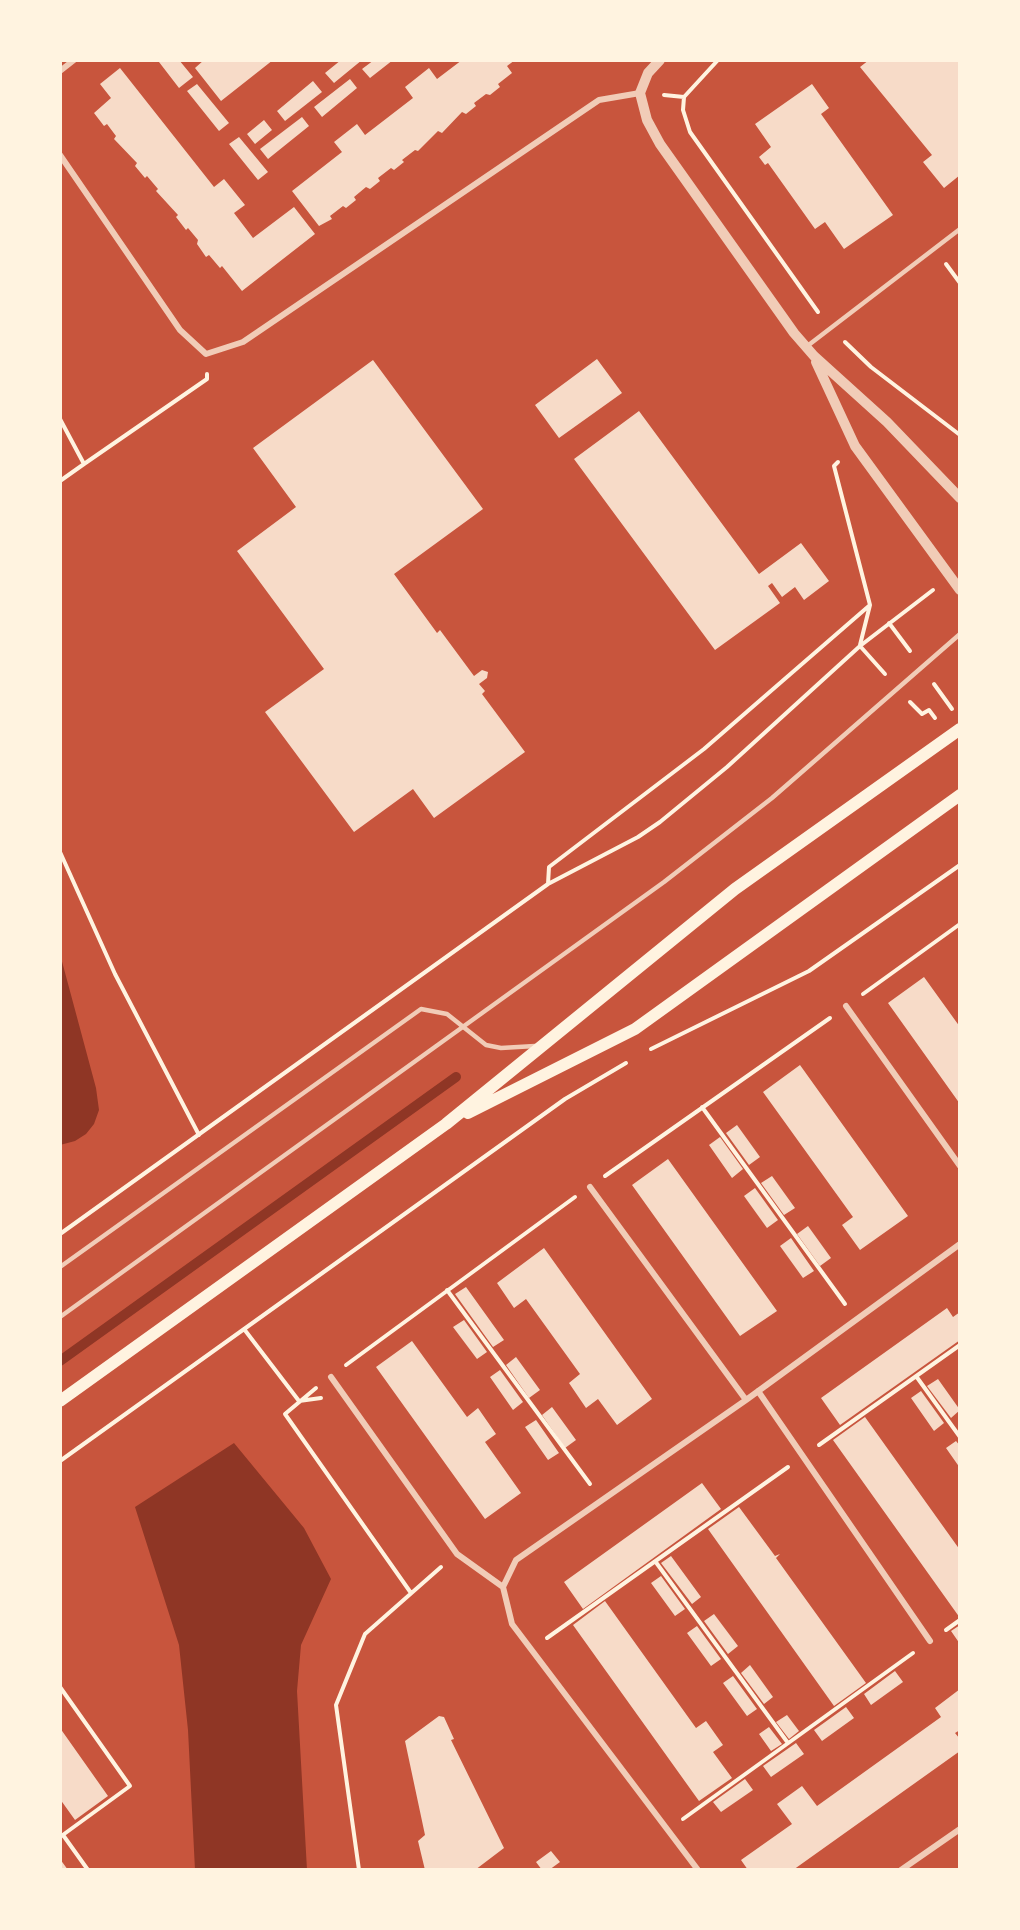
<!DOCTYPE html>
<style>
body{margin:0}
#map{position:relative;width:1020px;height:1930px;overflow:hidden;background:#c8553d;font-family:Manrope,sans-serif}
canvas{display:block}
.frame{position:absolute;inset:0;border:62px solid #fff3e0;pointer-events:none}
</style>
<div id="map">
<canvas width="1020" height="1930"></canvas>
<div class="frame"></div>
</div>
<script>
const ctx = document.querySelector('canvas').getContext('2d');
ctx.lineJoin = 'round';
function fill(path, color) { ctx.fillStyle = color; ctx.fill(path, 'evenodd'); }
const shape = rows => new Path2D(rows.map(r => 'M' + r).join(''));
function stroke(path, color, width, dash) { ctx.strokeStyle = color; ctx.lineWidth = width; ctx.lineCap = dash ? 'butt' : 'round'; ctx.setLineDash(dash || []); ctx.stroke(path); }
const water = shape([
 [60,954,96,1088,99,1110,94,1124,86,1134,75,1141,60,1145],
 [234,1443,304,1528,331,1579,301,1645,297,1691,307,1870,195,1870,188,1730,179,1645,135,1507]
]);
const stream = shape([
 [60,1361,456,1077]
]);
const building = shape([
 [161,60,179,60,193,77,179,88,159,62],
 [204,60,273,60,221,101,195,68],
 [341,60,362,60,334,83,325,73],
 [374,60,393,60,370,78,362,69],
 [462,60,515,60,507,66,512,73,498,84,500,87,490,95,486,94,474,103,476,106,466,114,462,112,442,133,438,131,418,151,415,150,402,160,404,162,394,170,391,168,378,178,380,181,370,189,366,187,354,197,356,200,346,208,343,206,330,216,332,219,319,226,292,191,342,152,334,142,357,124,365,135,413,98,405,87,429,68,437,79],
 [869,60,960,60,960,175,944,188,923,162,932,155,860,67],
 [120,68,214,187,224,179,245,205,234,213,253,238,294,207,315,234,242,291,222,266,220,268,209,255,206,257,197,244,198,240,188,228,186,230,176,217,178,215,156,191,158,189,147,176,145,178,135,166,137,163,114,139,116,136,107,124,104,126,94,113,111,98,100,84],
 [350,79,357,88,322,117,314,107],
 [313,81,322,92,285,121,277,111],
 [197,84,229,123,219,131,187,91],
 [812,84,829,108,821,114,893,215,844,249,825,222,815,229,768,163,765,165,759,157,771,147,755,124],
 [302,117,309,126,268,159,260,149],
 [264,120,272,130,255,144,247,134],
 [239,137,268,172,258,180,229,144],
 [597,359,622,393,559,438,535,405],
 [373,360,483,509,394,574,437,633,440,630,474,676,482,670,488,672,487,678,479,684,485,691,482,694,525,752,434,818,413,789,354,832,265,712,324,669,237,551,296,507,253,448],
 [639,411,759,574,801,543,829,581,804,600,795,587,782,597,772,583,768,586,780,603,715,650,574,459],
 [924,977,960,1027,960,1104,888,1003],
 [800,1065,908,1216,860,1250,842,1225,853,1217,763,1092],
 [737,1125,760,1157,749,1165,726,1133],
 [720,1137,743,1169,732,1178,709,1145],
 [668,1159,777,1311,740,1336,632,1185],
 [772,1176,795,1208,784,1215,761,1183],
 [755,1188,778,1220,767,1228,744,1196],
 [808,1226,831,1258,820,1266,797,1234],
 [791,1238,814,1271,803,1278,780,1246],
 [544,1248,652,1399,617,1425,598,1399,586,1408,569,1383,580,1374,526,1299,514,1308,497,1283],
 [466,1287,504,1340,493,1347,455,1294],
 [947,1308,953,1317,960,1312,960,1340,840,1425,821,1398],
 [464,1320,487,1352,477,1359,453,1327],
 [412,1341,467,1417,478,1408,496,1434,485,1442,521,1493,485,1519,376,1367],
 [516,1357,540,1390,529,1398,506,1365],
 [500,1370,523,1402,513,1410,490,1377],
 [938,1379,960,1410,951,1418,927,1386],
 [921,1391,944,1423,934,1431,911,1398],
 [552,1407,576,1440,565,1448,542,1415],
 [865,1417,960,1550,960,1618,833,1440],
 [536,1420,559,1453,548,1460,525,1427],
 [956,1441,960,1446,960,1468,946,1448],
 [702,1483,721,1509,583,1609,564,1582],
 [739,1507,775,1556,780,1554,776,1558,866,1683,834,1706,708,1529],
 [671,1556,701,1597,692,1604,661,1563],
 [661,1576,685,1609,675,1616,651,1583],
 [605,1601,696,1728,706,1721,723,1745,713,1752,732,1778,699,1801,573,1625],
 [714,1614,738,1646,728,1654,704,1621],
 [960,1625,960,1644,951,1631],
 [697,1626,721,1659,711,1666,687,1633],
 [750,1665,773,1697,764,1704,741,1673],
 [895,1671,903,1682,871,1705,864,1694],
 [733,1676,757,1709,747,1716,723,1683],
 [960,1689,960,1730,955,1733,960,1739,960,1751,793,1870,748,1870,741,1860,792,1824,777,1804,802,1786,817,1806,941,1717,935,1708],
 [846,1707,854,1718,822,1741,814,1730],
 [787,1715,799,1731,789,1739,776,1722],
 [439,1716,444,1717,454,1739,451,1740,504,1848,475,1870,425,1870,418,1841,425,1835,405,1741],
 [769,1727,782,1744,771,1751,759,1734],
 [60,1728,108,1796,75,1820,60,1799],
 [796,1743,804,1754,771,1777,763,1766],
 [745,1779,753,1790,721,1812,713,1802],
 [551,1851,560,1862,549,1870,542,1870,536,1862],
 [60,1859,68,1870,60,1870]
]);
const path = shape([
 [664,95,684,97],
 [684,97,683,110,690,132,818,312],
 [684,97,718,60],
 [946,264,960,283],
 [845,342,871,367,960,435],
 [60,419,84,464,60,481],
 [838,462,834,466,870,605,860,645],
 [84,464,207,379,207,374],
 [889,623,910,651],
 [860,646,885,674],
 [934,684,952,709],
 [910,702,922,714,929,710,935,718],
 [60,852,115,974,199,1135],
 [548,884,549,867,704,749,870,605],
 [863,994,960,924],
 [651,1049,809,971,960,865],
 [702,1107,845,1304],
 [605,1176,830,1018],
 [60,1234,548,884,638,837,660,822,727,767,860,646,933,590],
 [447,1290,590,1484],
 [244,1329,299,1401,321,1398],
 [346,1365,575,1197],
 [916,1376,960,1437],
 [316,1388,285,1414,411,1593],
 [819,1445,960,1345],
 [60,1461,565,1099,626,1063],
 [655,1561,788,1743],
 [946,1630,960,1620],
 [547,1638,788,1467],
 [60,1687,130,1786,60,1837],
 [683,1819,913,1653],
 [63,1835,88,1870],
 [359,1870,336,1705,365,1634,441,1567]
]);
const service = shape([
 [806,347,960,229],
 [60,1267,421,1009,447,1014,486,1045,501,1048,535,1046],
 [60,1317,664,882,772,798,960,634]
]);
const minor = shape([
 [60,71,74,60],
 [60,155,180,330,206,354,243,342,599,100,640,93],
 [846,1006,960,1166],
 [590,1187,746,1400],
 [331,1377,457,1554,503,1587,512,1624,698,1870],
 [758,1391,930,1641],
 [503,1587,516,1560,746,1400,960,1244],
 [901,1870,960,1829]
]);
const tertiary = shape([
 [660,60,648,73,640,93,647,120,660,144,794,333,814,356,887,422,960,498],
 [816,362,855,446,960,590]
]);
const secondary = shape([
 [468,1113,635,1029,960,795],
 [60,1401,446,1124,735,889,960,729]
]);
fill(water, '#8f3625');
stroke(stream, '#8f3625', 10);
fill(building, '#f7dbc8');
stroke(path, '#fff3e0', 4);
stroke(service, '#f1ccb7', 4.5);
stroke(minor, '#f1ccb7', 6);
stroke(tertiary, '#f1ccb7', 10);
stroke(secondary, '#fff3e0', 12);
</script>
